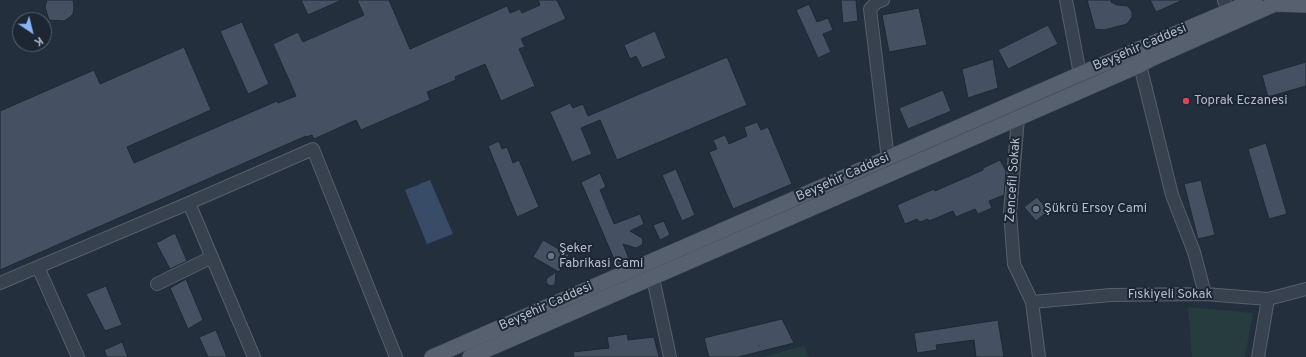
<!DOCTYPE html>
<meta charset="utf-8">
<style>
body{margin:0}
#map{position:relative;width:1306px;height:357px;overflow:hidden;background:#242f3e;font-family:Overpass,sans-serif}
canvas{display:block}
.north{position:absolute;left:12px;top:12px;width:40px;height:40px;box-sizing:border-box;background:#1d2633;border:1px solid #59626f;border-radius:50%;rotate:145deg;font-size:11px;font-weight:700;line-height:16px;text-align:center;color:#b4bcc9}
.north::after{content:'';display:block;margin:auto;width:14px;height:18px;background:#8ab4f8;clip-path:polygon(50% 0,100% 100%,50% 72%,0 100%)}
</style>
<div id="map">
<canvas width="1306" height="357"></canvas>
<div class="north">K</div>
</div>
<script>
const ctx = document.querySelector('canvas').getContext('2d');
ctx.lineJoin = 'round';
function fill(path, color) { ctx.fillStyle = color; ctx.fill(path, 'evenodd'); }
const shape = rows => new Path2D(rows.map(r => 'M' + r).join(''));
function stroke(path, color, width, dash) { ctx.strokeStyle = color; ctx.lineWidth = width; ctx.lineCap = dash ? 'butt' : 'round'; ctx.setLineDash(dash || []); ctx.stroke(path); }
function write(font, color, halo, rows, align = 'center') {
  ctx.font = font + ' Overpass,sans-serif'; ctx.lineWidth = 4; ctx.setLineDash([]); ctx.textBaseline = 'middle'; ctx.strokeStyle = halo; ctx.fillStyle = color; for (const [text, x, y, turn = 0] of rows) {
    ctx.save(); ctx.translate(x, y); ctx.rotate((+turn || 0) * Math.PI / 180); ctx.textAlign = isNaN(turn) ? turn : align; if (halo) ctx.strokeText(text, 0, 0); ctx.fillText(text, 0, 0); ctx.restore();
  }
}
const green = shape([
 [1188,307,1253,313,1245,357,1192,357],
 [804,346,809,357,762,357]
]);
const water = shape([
 [430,180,453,234,427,244,405,190]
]);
const building = shape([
 [47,0,73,0,74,7,73,14,70,17,64,21,49,20,45,7,47,0],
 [301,0,342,0,308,15,301,0],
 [357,0,389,0,410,49,507,6,510,13,520,9,522,13,540,5,538,0,557,0,566,19,521,39,525,47,519,49,535,86,501,101,485,64,455,77,456,80,427,92,430,100,361,130,356,120,314,139,312,135,306,137,306,136,0,270,0,111,94,70,100,84,184,47,211,110,127,147,134,163,277,101,278,103,296,96,273,44,298,32,303,42,364,15,357,0],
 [841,0,856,0,858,21,843,23,841,0],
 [1087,0,1111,0,1111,2,1117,5,1128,6,1132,12,1132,17,1127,24,1104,30,1095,29,1087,0],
 [1150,0,1183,0,1156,12,1150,0],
 [809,4,817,22,828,18,833,30,823,34,831,52,818,58,796,10,809,4],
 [919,8,927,45,889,52,882,15,919,8],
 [242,22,269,84,248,94,220,31,242,22],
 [1048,25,1058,44,1008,69,998,50,1048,25],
 [655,31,666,58,642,68,636,56,630,59,624,45,655,31],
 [727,57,747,105,617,160,600,120,581,128,592,154,572,162,550,112,570,103,573,108,583,104,588,116,727,57],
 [993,59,998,88,968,98,962,69,993,59],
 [1306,62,1306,86,1268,97,1262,75,1306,62],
 [943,90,951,111,908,129,899,108,943,90],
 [757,122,761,130,768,127,792,184,733,209,709,152,717,149,713,140,725,135,729,144,747,136,744,127,757,122],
 [499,141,502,149,507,147,513,163,519,160,539,207,517,217,488,146,499,141],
 [1266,143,1287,214,1269,219,1248,149,1266,143],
 [1000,160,1006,171,1004,195,989,201,992,208,978,214,975,209,956,217,953,211,929,221,928,219,920,222,917,219,905,224,897,205,934,189,935,191,983,170,983,168,1000,160],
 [676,169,695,215,682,221,662,175,676,169],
 [600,173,606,187,600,190,614,224,640,214,644,224,630,231,642,238,643,241,642,245,636,248,623,244,630,261,617,266,581,182,600,173],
 [1201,180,1215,235,1198,239,1184,184,1201,180],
 [1037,197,1048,211,1036,221,1024,207,1037,197],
 [664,221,670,235,660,240,653,225,664,221],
 [175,233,187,261,170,269,156,243,175,233],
 [543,240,569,255,559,272,533,257,543,240],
 [556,272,555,284,552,286,548,285,546,282,547,278,556,272],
 [186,279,203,320,188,329,170,288,186,279],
 [106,286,122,325,105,331,86,294,106,286],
 [782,319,794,343,738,357,709,357,704,338,782,319],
 [998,320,1004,357,976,357,974,340,936,345,937,350,917,353,914,333,998,320],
 [216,330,227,357,208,357,199,337,216,330],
 [627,334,628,340,654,337,659,357,574,357,573,352,609,348,607,337,627,334],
 [122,342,128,357,107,357,104,350,122,342]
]);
const minor = shape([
 [883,0,877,2,870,9,888,159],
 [1066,0,1080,74],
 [1224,0,1228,11],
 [1140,65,1172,195,1194,252,1205,294],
 [1018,118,1010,213,1014,264,1032,302,1039,357],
 [189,203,254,357],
 [38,267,78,357],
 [653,278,670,357],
 [0,283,189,203,313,149,396,357],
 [157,284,212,257],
 [1032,302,1111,295,1205,294,1268,299,1306,289],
 [1258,357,1268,299]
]);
const major = shape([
 [1275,4,1306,5],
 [432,357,1080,74,1255,0],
 [470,357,1140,65,1151,59,1284,0]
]);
const markers = [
 [1186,101,4,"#e0444e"],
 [1036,209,4,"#6b7280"],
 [551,256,4,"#6b7280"]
];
const streetNames = [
 ["Beyşehir Caddesi",1140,48,-23],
 ["Beyşehir Caddesi",843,178,-24],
 ["Zencefil Sokak",1014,180,-86],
 ["Fıskiyeli Sokak",1170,295],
 ["Beyşehir Caddesi",546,307,-24]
];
const poiNames = [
 ["Toprak Eczanesi",1194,101],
 ["Şükrü Ersoy Cami",1044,209],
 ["Şeker",559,249],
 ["Fabrikasi Cami",559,264]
];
fill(green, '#263c3f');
fill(water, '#394c67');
fill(building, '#455162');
stroke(building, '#1f2835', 1);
stroke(minor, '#565f6c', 14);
stroke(major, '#414a57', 16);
stroke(minor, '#38414e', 12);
stroke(major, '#56606e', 15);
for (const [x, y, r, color] of markers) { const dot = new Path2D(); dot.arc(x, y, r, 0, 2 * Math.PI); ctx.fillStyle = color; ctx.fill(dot); stroke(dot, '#1d2633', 1.5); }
write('13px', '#b4bcc9', '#1d2633', streetNames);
write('13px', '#b4bcc9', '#1d2633', poiNames, 'left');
</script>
